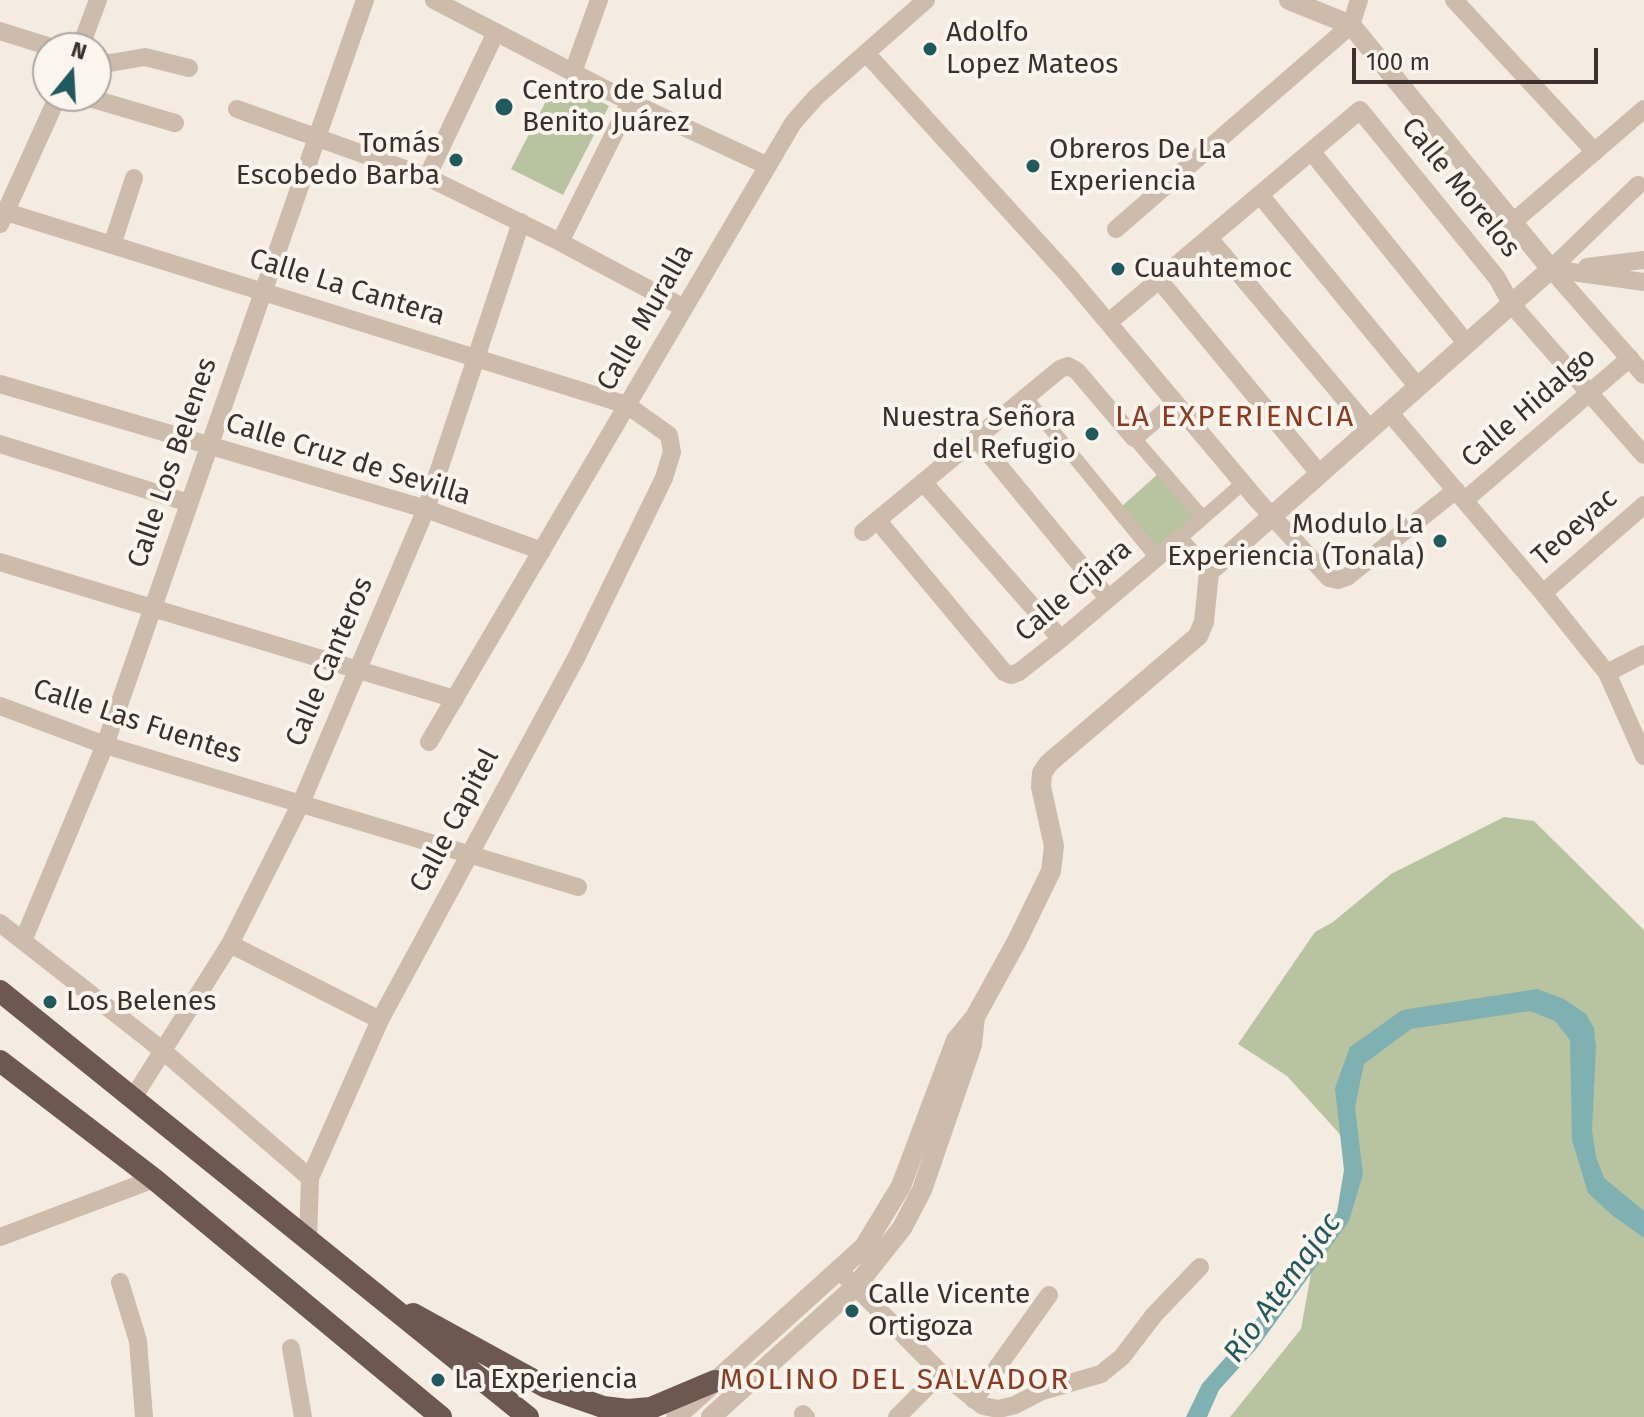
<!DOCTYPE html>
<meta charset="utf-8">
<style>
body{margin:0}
#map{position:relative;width:1644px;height:1417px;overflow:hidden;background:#f4ebe1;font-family:"Fira Sans",sans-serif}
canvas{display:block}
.north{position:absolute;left:32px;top:32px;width:80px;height:80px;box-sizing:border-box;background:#fbf5ee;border:2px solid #aea6a0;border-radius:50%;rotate:18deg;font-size:22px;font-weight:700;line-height:32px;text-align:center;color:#3b302b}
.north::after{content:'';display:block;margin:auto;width:28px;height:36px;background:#1f5a5e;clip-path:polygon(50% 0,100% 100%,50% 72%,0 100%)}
.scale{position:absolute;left:1352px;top:48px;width:246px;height:36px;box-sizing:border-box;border:4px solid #3b302b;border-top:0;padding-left:10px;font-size:24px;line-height:28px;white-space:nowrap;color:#3b302b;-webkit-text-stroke:6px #fbf5ee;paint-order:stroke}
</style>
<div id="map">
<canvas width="1644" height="1417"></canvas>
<div class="north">N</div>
<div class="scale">100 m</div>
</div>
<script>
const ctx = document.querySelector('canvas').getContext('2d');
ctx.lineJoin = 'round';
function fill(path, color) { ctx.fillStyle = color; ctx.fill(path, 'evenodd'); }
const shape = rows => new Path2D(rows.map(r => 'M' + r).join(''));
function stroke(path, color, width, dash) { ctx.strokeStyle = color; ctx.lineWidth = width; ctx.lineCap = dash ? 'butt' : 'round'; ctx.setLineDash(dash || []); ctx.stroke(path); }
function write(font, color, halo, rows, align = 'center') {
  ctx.font = font + ' "Fira Sans",sans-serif'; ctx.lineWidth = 8; ctx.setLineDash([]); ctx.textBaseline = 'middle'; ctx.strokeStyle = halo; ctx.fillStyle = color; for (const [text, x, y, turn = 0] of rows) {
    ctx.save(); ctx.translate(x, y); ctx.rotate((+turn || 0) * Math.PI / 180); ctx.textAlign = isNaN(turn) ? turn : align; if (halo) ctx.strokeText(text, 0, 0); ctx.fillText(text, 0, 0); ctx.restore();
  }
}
const green = shape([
 [557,80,609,106,563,195,511,169],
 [1159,473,1199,518,1155,555,1121,507],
 [1504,817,1534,821,1644,930,1644,1417,1230,1417,1301,1329,1315,1251,1346,1199,1355,1156,1337,1131,1287,1076,1238,1044,1315,932,1333,922,1391,874]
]);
const water = shape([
 [1537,989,1564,999,1586,1014,1594,1028,1596,1048,1592,1130,1596,1157,1604,1178,1644,1211,1644,1238,1612,1215,1588,1193,1572,1140,1570,1040,1555,1021,1530,1011,1411,1029,1364,1064,1355,1107,1363,1174,1349,1221,1257,1348,1219,1390,1207,1417,1186,1417,1202,1384,1240,1341,1337,1212,1344,1170,1335,1088,1350,1047,1402,1010]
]);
const pedestrian = shape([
 [1025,397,1157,558],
 [1134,438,1203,518],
 [1179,539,1243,483]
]);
const minor = shape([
 [434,0,630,102,768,166],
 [1454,0,1595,152],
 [0,31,54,48],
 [80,48,98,0],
 [866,53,1068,275,1258,501,1329,578,1338,580,1347,577,1456,490],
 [96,62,110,63,145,57,189,68],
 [573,72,599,0],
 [83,96,175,123],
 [237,109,427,177,560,242,684,308],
 [1311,151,1467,344],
 [427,177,496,32],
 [1260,195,1418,387],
 [0,210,627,405,669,435,672,452,664,478,576,658,380,1020,310,1178,308,1241],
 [1513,222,1644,109],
 [0,224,58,96],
 [1116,229,1351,25,1359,0],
 [1209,238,1370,429],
 [560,242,630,102],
 [112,245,134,178],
 [1587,267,1644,260],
 [1551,269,1644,375],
 [1551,269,1638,185],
 [1551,269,1644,282],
 [1159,280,1319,473],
 [1109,322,1360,110,1497,278,1512,305,1644,455],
 [0,384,426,509,542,551],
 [1389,412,1543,593,1607,673,1644,756],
 [976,438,1107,597],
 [0,444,189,503],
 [923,482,1061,639],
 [1465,500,1630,358],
 [878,521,1004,672,1011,675,1019,672,1061,639,1179,539,1209,572],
 [863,532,1060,369,1068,366,1077,371,1134,438,1175,403],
 [0,562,455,699],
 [1543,593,1644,505],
 [1607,673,1644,654],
 [0,706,105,745,578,887],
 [429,742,793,123,816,97,926,0],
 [0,923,162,1050,310,1178],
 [23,941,105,745,365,0],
 [230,944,380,1020],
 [133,1098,230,944,301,803,426,509,521,222],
 [0,1237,154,1179],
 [845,1276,941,1373,983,1406,999,1409,1015,1405,1042,1391,1101,1374,1122,1357,1154,1315,1200,1267],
 [120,1282,138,1341,144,1417],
 [291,1348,303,1417],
 [974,1400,1049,1295],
 [803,1414,806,1417],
 [897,1417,941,1373]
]);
const tertiary = shape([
 [676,1417,864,1247,901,1186,956,1040,975,1017,1017,941,1051,871,1054,846,1041,787,1042,773,1049,763,1198,636,1204,622,1209,572,1551,269,1351,25,1289,0],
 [711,1417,856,1286,902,1228,922,1190,972,1045,975,1017]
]);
const trunk = shape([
 [0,991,528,1417],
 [0,1061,154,1179,441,1417],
 [413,1314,546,1387,603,1407,628,1410,651,1408,715,1381]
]);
const markers = [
 [930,49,8,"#1f5a5e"],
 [504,107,10,"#1f5a5e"],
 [456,160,8,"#1f5a5e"],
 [1033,166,8,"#1f5a5e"],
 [1118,269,8,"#1f5a5e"],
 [1092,434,8,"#1f5a5e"],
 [1440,541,8,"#1f5a5e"],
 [50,1002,8,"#1f5a5e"],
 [852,1311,8,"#1f5a5e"],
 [438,1380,8,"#1f5a5e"]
];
const poiNames = [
 ["Adolfo",946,33],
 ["Lopez Mateos",946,65],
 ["Centro de Salud",522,91],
 ["Benito Juárez",522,123],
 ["Tomás",440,144,"right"],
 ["Escobedo Barba",440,176,"right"],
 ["Obreros De La",1049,150],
 ["Experiencia",1049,182],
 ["Cuauhtemoc",1134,269],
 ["Nuestra Señora",1076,418,"right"],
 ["del Refugio",1076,450,"right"],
 ["Modulo La",1424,525,"right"],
 ["Experiencia (Tonala)",1424,557,"right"],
 ["Los Belenes",66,1002],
 ["Calle Vicente",868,1295],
 ["Ortigoza",868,1327],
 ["La Experiencia",454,1380]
];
const streetNames = [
 ["Calle Morelos",1460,188,51],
 ["Calle La Cantera",347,288,17],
 ["Calle Muralla",646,318,-60],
 ["Calle Hidalgo",1529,408,-41],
 ["Calle Cruz de Sevilla",348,460,17],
 ["Calle Los Belenes",173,463,-71],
 ["Teoeyac",1575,528,-41],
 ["Calle Cíjara",1074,591,-40],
 ["Calle Canteros",330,662,-67],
 ["Calle Las Fuentes",137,722,18],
 ["Calle Capitel",455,821,-62]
];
const neighbourhoodNames = [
 ["LA EXPERIENCIA",1235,418],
 ["MOLINO DEL SALVADOR",895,1381]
];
const waterNames = [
 ["Río Atemajac",1283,1288,-54]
];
fill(green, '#b8c4a0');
fill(water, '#7fb0b2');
stroke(pedestrian, '#cdbbac', 14);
stroke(minor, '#cdbbac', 18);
stroke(tertiary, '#cdbbac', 20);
stroke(trunk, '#6c584f', 22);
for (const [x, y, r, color] of markers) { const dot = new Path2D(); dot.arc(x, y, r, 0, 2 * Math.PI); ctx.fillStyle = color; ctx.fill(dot); stroke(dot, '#fbf5ee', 3); }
write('28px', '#3b302b', '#fbf5ee', poiNames, 'left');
write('28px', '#3b302b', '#fbf5ee', streetNames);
ctx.letterSpacing = '2px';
write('30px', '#8c3b22', '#fbf5ee', neighbourhoodNames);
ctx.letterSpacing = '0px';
write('italic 30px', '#1f5a5e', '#fbf5ee', waterNames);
</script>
